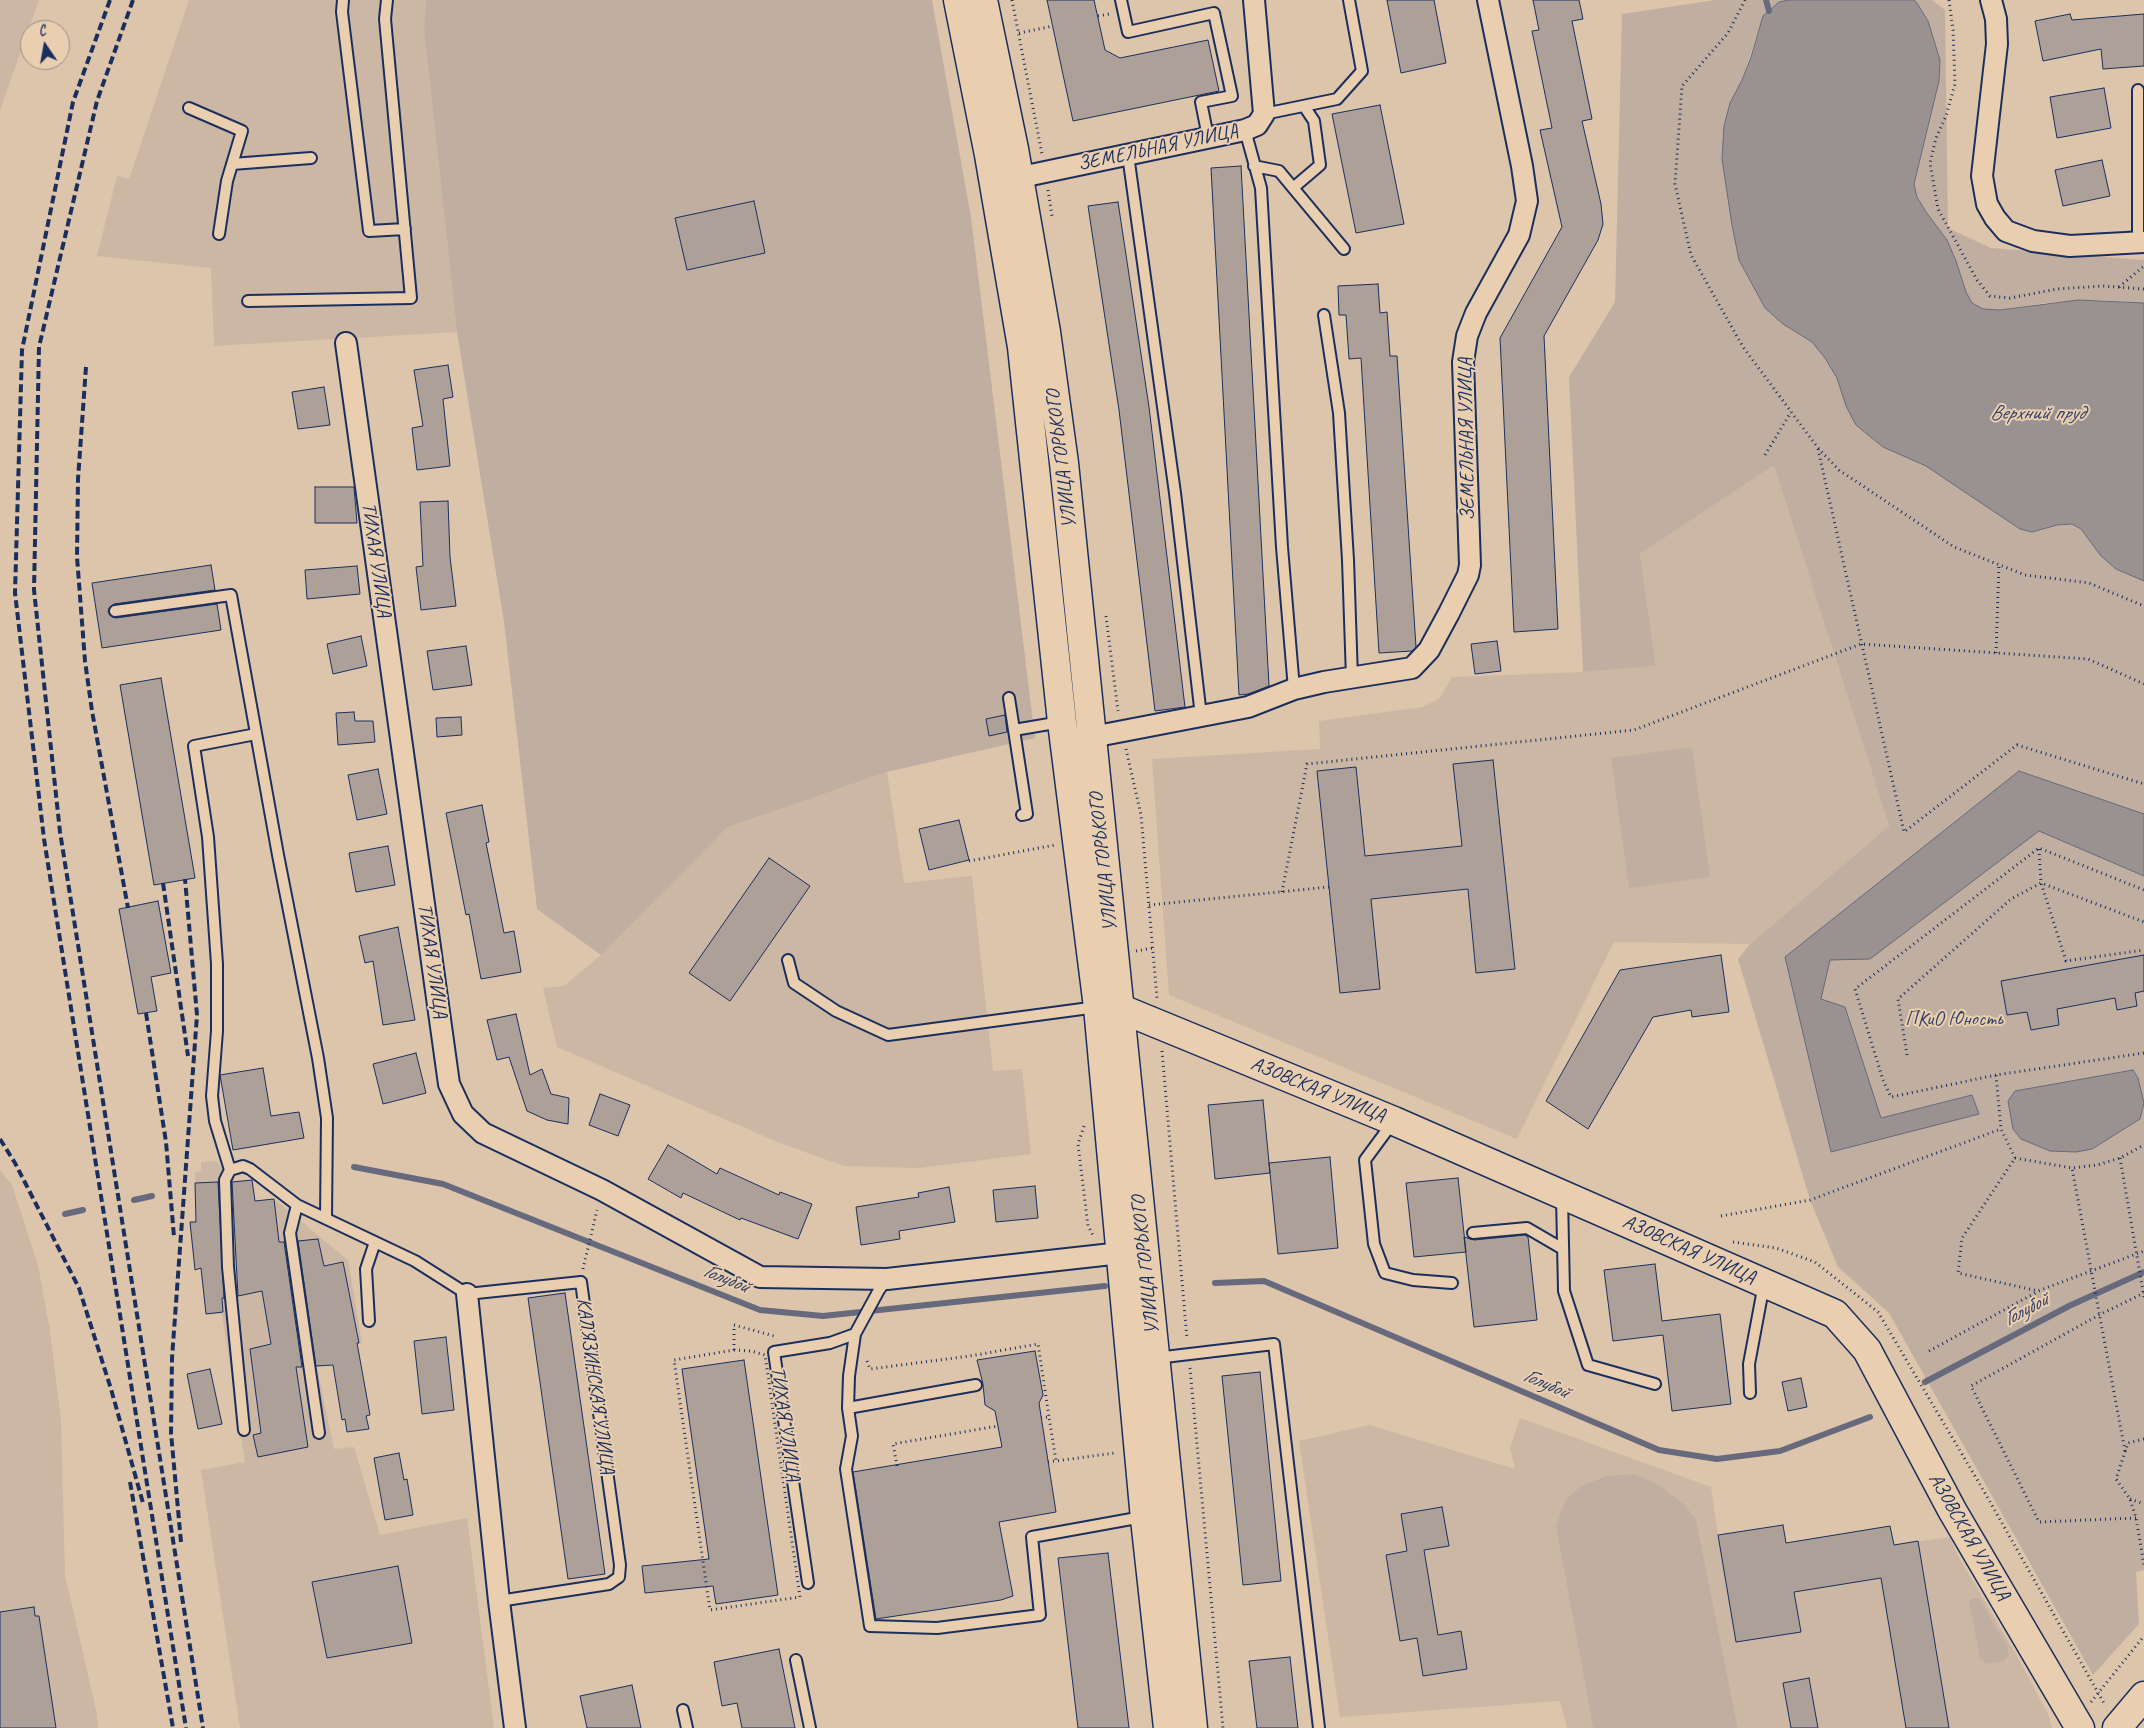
<!DOCTYPE html>
<meta charset="utf-8">
<style>
body{margin:0}
#map{position:relative;width:2144px;height:1728px;overflow:hidden;background:#ddc5ab;font-family:Caveat,sans-serif}
canvas{display:block}
.north{position:absolute;left:20px;top:20px;width:50px;height:50px;box-sizing:border-box;background:#e9cfb0;border:1px solid #978f8f;border-radius:50%;rotate:348deg;font-size:14px;font-weight:700;line-height:20px;text-align:center;color:#1b2f5e}
.north::after{content:'';display:block;margin:auto;width:18px;height:22px;background:#1b2f5e;clip-path:polygon(50% 0,100% 100%,50% 72%,0 100%)}
</style>
<div id="map">
<canvas width="2144" height="1728"></canvas>
<div class="north">С</div>
</div>
<script>
const ctx = document.querySelector('canvas').getContext('2d');
ctx.lineJoin = 'round';
function fill(path, color) { ctx.fillStyle = color; ctx.fill(path, 'evenodd'); }
const shape = rows => new Path2D(rows.map(r => 'M' + r).join(''));
function stroke(path, color, width, dash) { ctx.strokeStyle = color; ctx.lineWidth = width; ctx.lineCap = dash ? 'butt' : 'round'; ctx.setLineDash(dash || []); ctx.stroke(path); }
function write(font, color, halo, rows, align = 'center') {
  ctx.font = font + ' Caveat,sans-serif'; ctx.lineWidth = 4; ctx.setLineDash([]); ctx.textBaseline = 'middle'; ctx.strokeStyle = halo; ctx.fillStyle = color; for (const [text, x, y, turn = 0] of rows) {
    ctx.save(); ctx.translate(x, y); ctx.rotate((+turn || 0) * Math.PI / 180); ctx.textAlign = isNaN(turn) ? turn : align; if (halo) ctx.strokeText(text, 0, 0); ctx.fillText(text, 0, 0); ctx.restore();
  }
}
const built = shape([
 [0,0,39,0,0,110],
 [189,0,426,0,424,30,457,332,214,346,211,268,97,256,117,176,129,179],
 [1774,464,1889,826,1750,944,1614,942,1517,1139,1169,995,1152,759,1320,749,1319,721,1423,707,1440,698,1452,677,1583,672,1656,666,1640,554],
 [1493,760,1515,968,1476,972,1468,889,1371,899,1340,993,1317,771,1356,767,1365,856,1462,846,1453,764],
 [887,772,904,883,972,876,993,1071,1022,1069,1031,1154,918,1168,844,1166,780,1143,557,1047,543,988,564,986,601,955,728,827],
 [216,1161,234,1181,252,1180,255,1201,274,1199,348,1260,362,1343,335,1347,337,1364,317,1367,334,1449,354,1447,380,1535,467,1518,494,1728,240,1728,201,1470,245,1462,222,1314,206,1314,201,1269,195,1270,190,1222,196,1221,195,1172,201,1171,201,1162],
 [0,1170,12,1185,38,1265,50,1331,61,1419,65,1575,97,1714,98,1728,0,1728],
 [1520,1418,1711,1487,1718,1535,1783,1525,1786,1543,1890,1526,1894,1545,1950,1537,1958,1556,2017,1656,2048,1714,2052,1728,1738,1728,1696,1519,1684,1504,1659,1485,1635,1474,1556,1527,1593,1728,1567,1728,1560,1701,1340,1717,1299,1441,1369,1425,1515,1469,1510,1448]
]);
const green = shape([
 [426,0,932,0,971,217,1035,738,887,772,728,827,601,955,537,909,504,622,457,332,424,30],
 [1715,0,1789,0,1779,2,1763,16,1742,80,1739,260,1765,308,1783,324,1812,342,1825,358,1837,378,1856,425,1883,447,1926,466,2032,532,2057,525,2072,524,2081,529,2101,556,2116,569,2144,581,2144,1570,2136,1572,2139,1624,2093,1675,1889,1313,1838,1267,1810,1200,1738,959,1750,944,1889,826,1774,465,1640,554,1656,666,1583,672,1569,377,1615,302,1622,14],
 [1914,0,1932,0,1945,10,1948,228,1991,248,2144,260,2144,303,2100,300,2045,303,2000,310,1983,309,1972,303,1966,292,1956,261,1947,240,1926,212,1917,197,1914,184,1939,81,1940,60,1917,3],
 [1692,747,1710,877,1629,888,1611,758],
 [1635,1474,1659,1485,1684,1504,1696,1519,1738,1728,1593,1728,1556,1527,1565,1501,1581,1486,1607,1476],
 [1975,1598,1979,1598,2007,1646,2009,1655,2004,1661,1987,1664,1980,1659,1969,1600]
]);
const water = shape([
 [1789,0,1914,0,1917,3,1928,21,1940,60,1939,81,1914,184,1917,197,1926,212,1947,240,1956,261,1966,292,1972,303,1983,309,2000,310,2078,300,2144,303,2144,581,2116,569,2101,556,2081,529,2072,524,2057,525,2032,532,2020,529,1926,466,1883,447,1856,425,1846,406,1837,378,1825,358,1812,342,1783,324,1765,308,1739,260,1732,225,1722,159,1724,126,1730,103,1742,80,1751,57,1763,16,1779,2,1789,0],
 [2019,771,2144,814,2144,876,2039,831,1870,959,1830,960,1821,999,1845,1007,1881,1118,1972,1095,1979,1114,1831,1152,1785,957,2019,771],
 [2133,1070,2138,1078,2144,1103,2140,1119,2092,1149,2076,1152,2050,1151,2021,1139,2013,1129,2008,1101,2015,1091,2133,1070]
]);
const stream = shape([
 [1766,0,1769,11],
 [354,1167,443,1184,760,1310,823,1316,1105,1286],
 [134,1200,152,1196],
 [65,1214,83,1210],
 [1215,1283,1264,1281,1659,1450,1717,1459,1780,1451,1870,1417],
 [1925,1382,2069,1306,2144,1272]
]);
const building = shape([
 [1047,0,1094,0,1105,50,1120,58,1208,40,1219,91,1073,121,1047,0],
 [1387,0,1434,0,1446,63,1401,73,1387,0],
 [1533,0,1579,0,1583,19,1572,21,1592,119,1582,121,1601,204,1603,224,1598,240,1544,336,1558,629,1514,632,1500,338,1562,227,1540,130,1552,128,1532,31,1539,30,1533,0],
 [2070,14,2072,20,2144,14,2144,66,2103,69,2101,49,2043,61,2035,21,2070,14],
 [2104,88,2111,128,2057,138,2050,97,2104,88],
 [1380,105,1404,224,1356,233,1332,114,1380,105],
 [2102,160,2110,196,2063,206,2055,170,2102,160],
 [1241,166,1269,686,1248,694,1239,695,1211,168,1241,166],
 [754,201,765,253,687,270,675,218,754,201],
 [1118,202,1149,407,1185,707,1155,711,1119,410,1088,206,1118,202],
 [1378,284,1380,313,1387,312,1390,356,1397,356,1416,647,1412,651,1379,653,1361,358,1349,359,1346,315,1339,315,1338,286,1378,284],
 [448,365,453,397,443,399,450,466,417,470,412,428,423,426,414,370,448,365],
 [324,387,330,425,298,429,292,392,324,387],
 [315,487,354,487,357,523,315,523,315,487],
 [448,501,450,557,456,606,421,610,416,567,423,566,420,502,448,501],
 [211,565,215,590,114,604,109,608,108,612,112,617,116,618,217,604,221,630,102,648,92,583,211,565],
 [357,566,360,594,307,599,305,570,357,566],
 [361,636,367,666,333,674,327,644,361,636],
 [1497,641,1501,671,1475,674,1471,644,1497,641],
 [466,646,472,685,433,690,427,651,466,646],
 [161,678,195,878,154,885,120,685,161,678],
 [354,712,355,721,373,721,375,742,338,745,336,713,354,712],
 [1005,715,1007,732,989,736,986,719,1005,715],
 [461,717,462,735,437,737,436,718,461,717],
 [1493,760,1515,969,1476,973,1468,889,1371,899,1380,989,1340,993,1317,771,1356,767,1365,856,1462,846,1453,764,1493,760],
 [378,769,387,814,357,820,348,775,378,769],
 [482,805,489,842,486,843,504,933,514,931,521,972,481,979,469,914,466,915,446,813,482,805],
 [959,820,969,860,929,870,919,829,959,820],
 [388,846,395,885,356,892,349,853,388,846],
 [769,858,810,886,730,1001,689,973,769,858],
 [158,901,171,973,151,977,157,1011,138,1014,119,909,158,901],
 [398,927,415,1020,383,1025,373,961,365,963,359,936,398,927],
 [1721,955,1729,1012,1692,1017,1691,1010,1653,1017,1588,1129,1546,1101,1620,970,1721,955],
 [2144,955,2144,991,2135,993,2137,1006,2117,1010,2115,998,2057,1009,2059,1025,2031,1030,2027,1012,2007,1015,2001,981,2144,955],
 [516,1014,530,1075,542,1069,551,1094,569,1098,568,1124,547,1120,527,1111,509,1057,497,1060,487,1020,516,1014],
 [416,1053,426,1093,383,1104,373,1064,416,1053],
 [263,1068,271,1116,299,1112,304,1138,233,1150,220,1075,263,1068],
 [600,1094,630,1105,618,1136,589,1125,600,1094],
 [1263,1100,1270,1173,1215,1179,1208,1105,1263,1100],
 [668,1145,717,1174,720,1168,779,1195,780,1192,812,1204,798,1239,741,1218,740,1220,683,1193,681,1198,648,1179,668,1145],
 [1330,1157,1338,1248,1278,1254,1269,1163,1330,1157],
 [1458,1178,1466,1252,1414,1257,1406,1183,1458,1178],
 [252,1180,255,1201,274,1199,279,1242,284,1242,302,1367,296,1367,308,1447,258,1457,253,1435,261,1433,250,1349,271,1344,262,1291,238,1296,232,1182,252,1180],
 [218,1182,224,1298,222,1298,223,1312,206,1314,201,1268,195,1270,190,1222,196,1222,195,1183,218,1182],
 [1035,1186,1038,1218,996,1222,993,1190,1035,1186],
 [949,1187,955,1222,899,1231,900,1239,861,1245,856,1207,919,1197,918,1193,949,1187],
 [1525,1235,1528,1237,1537,1320,1474,1327,1464,1237,1474,1240,1525,1235],
 [318,1239,324,1266,343,1262,359,1343,357,1343,370,1415,366,1416,369,1429,347,1432,345,1419,342,1420,333,1365,316,1366,298,1241,318,1239],
 [1655,1264,1662,1321,1720,1314,1731,1404,1672,1411,1663,1335,1613,1341,1604,1270,1655,1264],
 [565,1293,605,1574,568,1579,528,1298,565,1293],
 [446,1337,454,1410,422,1414,414,1341,446,1337],
 [1035,1351,1043,1395,1039,1403,1056,1512,999,1522,1013,1596,1001,1600,876,1619,853,1472,1002,1447,995,1411,985,1405,983,1384,977,1360,1035,1351],
 [744,1360,778,1595,716,1604,713,1586,645,1593,642,1566,709,1559,682,1369,744,1360],
 [210,1369,222,1424,198,1429,187,1374,210,1369],
 [1260,1372,1281,1581,1243,1585,1222,1376,1260,1372],
 [1801,1378,1807,1407,1788,1411,1782,1382,1801,1378],
 [399,1453,404,1480,407,1479,413,1515,385,1520,374,1458,399,1453],
 [1442,1507,1449,1546,1424,1550,1438,1635,1461,1631,1467,1669,1423,1676,1417,1638,1400,1641,1386,1555,1407,1551,1401,1514,1442,1507],
 [1783,1525,1786,1543,1890,1526,1894,1545,1918,1541,1949,1728,1906,1728,1881,1578,1794,1592,1801,1632,1736,1642,1718,1535,1783,1525],
 [1108,1553,1129,1728,1078,1728,1058,1558,1108,1553],
 [398,1566,412,1643,327,1658,312,1582,398,1566],
 [34,1607,35,1616,39,1616,56,1728,0,1728,0,1612,34,1607],
 [779,1649,795,1728,742,1728,737,1703,722,1706,714,1662,779,1649],
 [1290,1657,1298,1728,1257,1728,1249,1661,1290,1657],
 [1809,1678,1818,1728,1791,1728,1783,1683,1809,1678],
 [632,1685,641,1728,587,1728,580,1696,632,1685]
]);
const path = shape([
 [1012,0,1042,154],
 [1745,0,1728,33,1682,86,1675,184,1691,255,1743,347,1818,448,1839,470,1954,547,2025,575,2089,583,2144,606],
 [1949,0,1953,30,1955,84,1946,116,1936,138,1930,163,1938,209,1977,280,1990,296,2010,298,2057,289,2103,286,2144,289],
 [1098,16,1109,14],
 [1019,33,1053,26],
 [1048,190,1052,216],
 [2119,287,2144,266],
 [1818,449,1904,832,2017,745,2144,784],
 [1765,455,1791,412],
 [1106,616,1118,711],
 [1996,653,1999,564],
 [1126,749,1141,815,1157,998],
 [2039,849,2041,883,2066,961,2144,950],
 [969,861,1055,845],
 [1282,892,1307,764,1634,730,1861,644,2088,659,2144,684],
 [1149,905,1329,887],
 [1136,951,1153,948],
 [1162,1051,1187,1339],
 [2144,1053,1996,1075,2001,1129,2015,1158,1962,1238,1958,1273,2038,1291,2144,1251],
 [1907,1055,1898,999,2011,899,2041,883,2144,922],
 [1996,1075,1891,1097,1883,1080,1855,989,2039,848,2144,890],
 [1084,1126,1078,1144,1088,1226,1094,1237],
 [2015,1158,2072,1168],
 [2120,1158,2144,1297],
 [1721,1216,1810,1200,2001,1129],
 [1733,1242,1776,1248,1815,1262,1878,1312,1985,1493,2105,1705],
 [583,1269,597,1210],
 [734,1350,751,1351,765,1355,800,1597,710,1610,674,1360,734,1350],
 [734,1350,734,1325,774,1336],
 [1929,1351,2037,1292],
 [867,1361,870,1369,970,1356,1038,1344,1049,1417],
 [1190,1368,1223,1728],
 [1041,1418,1049,1417,1056,1461],
 [2144,1439,2128,1443,2116,1479,2130,1499,2136,1518,2144,1565],
 [2125,1451,2072,1168,2097,1165,2120,1158,2144,1145],
 [1048,1462,1115,1453],
 [897,1466,893,1444,998,1426],
 [2130,1499,2144,1504],
 [2136,1518,2039,1522,1971,1386,2099,1315,2144,1293],
 [2091,1702,2144,1636]
]);
const lane = shape([
 [343,0,342,12,369,231,405,229],
 [1121,0,1128,32,1214,13,1232,96,1201,102,1208,137],
 [189,108,242,131,227,181,219,234],
 [1264,114,1337,99,1362,71,1349,0],
 [1245,130,1261,188,1282,547,1294,689],
 [1128,155,1175,493,1201,716],
 [232,164,311,158],
 [1254,166,1279,171,1344,249],
 [1293,188,1320,165,1314,121,1304,106],
 [2138,243,2138,90],
 [248,301,411,298,385,19,387,0],
 [1324,315,1339,413,1348,560,1352,678],
 [115,611,231,595,278,855,318,1058,327,1118,326,1218],
 [1009,698,1014,730,1061,722],
 [1014,730,1027,814,1022,815],
 [788,960,794,983,836,1011,888,1035,1097,1007],
 [1393,1122,1365,1160,1374,1244,1385,1273,1413,1280,1452,1283],
 [230,1170,215,1121,212,1096,217,1031,217,964,208,837,194,746,256,734],
 [1562,1196,1564,1291,1588,1365,1655,1384],
 [297,1205,290,1233,319,1433],
 [1473,1233,1527,1228,1563,1249],
 [369,1321,366,1269,375,1242],
 [855,1334,849,1376,848,1408,852,1436,846,1469,870,1626,937,1628,1040,1615,1032,1537,1137,1518,1144,1519],
 [1156,1358,1274,1344,1319,1728],
 [1750,1393,1749,1364,1764,1284],
 [848,1408,976,1385],
 [244,1430,228,1267,225,1180,230,1170,243,1166,250,1169,297,1205,415,1261,467,1294,581,1282,620,1565,619,1577,609,1584,499,1601],
 [808,1583,774,1352,830,1343,855,1334,879,1290,887,1279],
 [796,1660,810,1728],
 [683,1710,687,1728]
]);
const street = shape([
 [1991,0,1996,19,1997,44,1982,176,1987,204,1995,218,2006,231,2033,241,2070,246,2144,242],
 [1007,180,1245,130,1257,125,1264,114,1254,0],
 [346,343,449,1084,463,1114,483,1133,602,1190,760,1277,887,1279,1121,1253],
 [1092,737,1248,707,1294,689,1324,682,1412,668,1429,650,1449,613,1468,575,1470,565,1463,362,1467,336,1476,313,1519,235,1527,201,1522,166,1488,0],
 [467,1294,499,1601,515,1728]
]);
const secondary = shape([
 [1099,1007,1119,1008,1394,1121,1835,1314,1867,1350,1952,1510,2080,1728],
 [2117,1728,2144,1696]
]);
const primary = shape([
 [958,0,989,155,1022,347,1062,722,1098,1007,1145,1519,1168,1728],
 [983,0,1014,149,1046,332,1064,463,1193,1728]
]);
const rail = shape([
 [110,0,73,102,22,350,15,593,44,839,186,1728],
 [133,0,97,101,39,347,34,590,60,832,203,1728],
 [86,367,78,479,77,557,85,661,92,711,128,908],
 [163,883,188,1056],
 [146,1013,166,1142,174,1237],
 [0,1139,15,1163,79,1288,111,1389,143,1503],
 [130,1482,173,1728],
 [181,1542,171,1433,172,1358,197,1015,185,879]
]);
const streetNames = [
 ["ЗЕМЕЛЬНАЯ УЛИЦА",1158,148,-12],
 ["ЗЕМЕЛЬНАЯ УЛИЦА",1467,439,-91],
 ["УЛИЦА ГОРЬКОГО",1062,459,-97],
 ["ТИХАЯ УЛИЦА",376,560,82],
 ["УЛИЦА ГОРЬКОГО",1104,862,-96],
 ["ТИХАЯ УЛИЦА",432,961,82],
 ["АЗОВСКАЯ УЛИЦА",1318,1090,22],
 ["АЗОВСКАЯ УЛИЦА",1689,1250,24],
 ["УЛИЦА ГОРЬКОГО",1146,1265,-96],
 ["КАЛЯЗИНСКАЯ УЛИЦА",595,1386,82],
 ["ТИХАЯ УЛИЦА",785,1424,82],
 ["АЗОВСКАЯ УЛИЦА",1969,1537,60]
];
const parkNames = [
 ["ПКиО Юность",1954,1020]
];
const waterNames = [
 ["Верхний пруд",2037,413],
 ["Голубой",726,1279,22],
 ["Голубой",2026,1310,-28],
 ["Голубой",1546,1384,23]
];
fill(built, '#cbb7a4');
fill(green, '#c0afa0');
fill(water, '#9a9291');
stroke(water, '#676a7d', 1);
stroke(stream, '#676a7d', 6);
fill(building, '#ada098');
stroke(building, '#1b2f5e', 1);
stroke(lane, '#1b2f5e', 14);
stroke(street, '#1b2f5e', 24);
stroke(secondary, '#1b2f5e', 31);
stroke(primary, '#1b2f5e', 31);
stroke(path, '#1b2f5e', 3, [1, 4]);
stroke(lane, '#e9cfb0', 10);
stroke(street, '#e9cfb0', 20);
stroke(secondary, '#e9cfb0', 28);
stroke(primary, '#e9cfb0', 28);
stroke(rail, '#1b2f5e', 4, [8, 4]);
write('20px', '#1b2f5e', '#e9cfb0', streetNames);
write('20px', '#344268', '#e9cfb0', parkNames);
write('italic 21px', '#344368', '#e9cfb0', waterNames);
</script>
